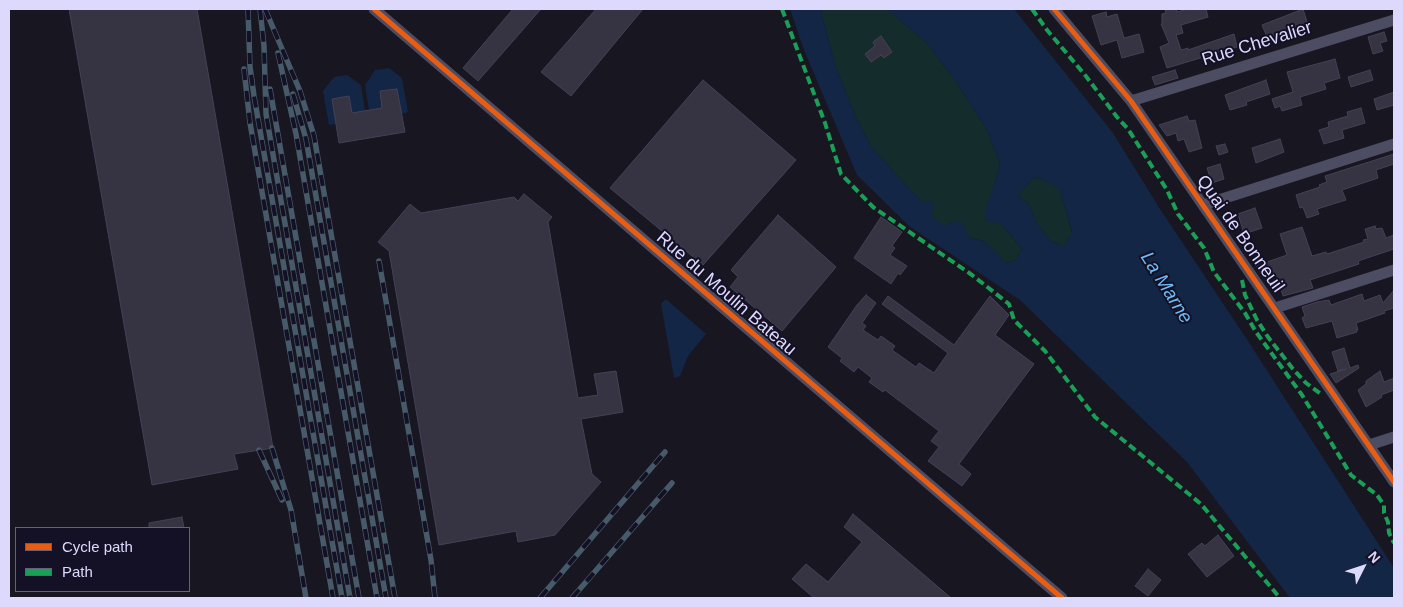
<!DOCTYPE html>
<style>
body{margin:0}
#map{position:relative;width:1403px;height:607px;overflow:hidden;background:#181621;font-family:Arial,sans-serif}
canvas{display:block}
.frame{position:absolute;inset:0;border:10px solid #dcd9fd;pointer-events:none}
.legend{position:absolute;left:15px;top:527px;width:175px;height:65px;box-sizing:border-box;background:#141126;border:1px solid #64617c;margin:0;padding:6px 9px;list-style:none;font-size:15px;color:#dcd9fd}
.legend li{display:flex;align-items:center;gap:10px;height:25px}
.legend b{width:25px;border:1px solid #64617c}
.north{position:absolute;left:1338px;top:542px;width:50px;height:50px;-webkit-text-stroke:4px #141126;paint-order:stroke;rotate:49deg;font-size:14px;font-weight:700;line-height:20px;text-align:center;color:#dcd9fd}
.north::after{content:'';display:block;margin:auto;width:18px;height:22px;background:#dcd9fd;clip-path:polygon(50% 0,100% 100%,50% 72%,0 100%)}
</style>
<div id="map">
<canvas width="1403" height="607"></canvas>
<div class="frame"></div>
<ul class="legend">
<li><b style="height:6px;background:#e95d12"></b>Cycle path</li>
<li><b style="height:6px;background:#1a9f57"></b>Path</li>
</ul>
<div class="north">N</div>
</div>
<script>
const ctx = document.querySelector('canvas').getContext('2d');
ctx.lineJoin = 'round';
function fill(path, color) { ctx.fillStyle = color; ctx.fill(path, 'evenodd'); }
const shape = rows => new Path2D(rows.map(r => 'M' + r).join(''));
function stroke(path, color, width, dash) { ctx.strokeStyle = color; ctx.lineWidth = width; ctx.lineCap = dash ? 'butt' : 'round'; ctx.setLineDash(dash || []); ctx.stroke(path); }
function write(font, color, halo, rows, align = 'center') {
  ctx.font = font + ' Arial,sans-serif'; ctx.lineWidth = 4; ctx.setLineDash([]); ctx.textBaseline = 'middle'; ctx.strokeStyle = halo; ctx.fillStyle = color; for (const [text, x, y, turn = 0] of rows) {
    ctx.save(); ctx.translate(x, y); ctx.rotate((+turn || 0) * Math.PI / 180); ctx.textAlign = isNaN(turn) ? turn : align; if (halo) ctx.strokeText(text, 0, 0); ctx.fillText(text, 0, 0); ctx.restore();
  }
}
const green = shape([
 [820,9,887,9,926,42,955,80,987,130,1000,164,994,186,1000,223,1022,249,1016,260,1005,263,984,241,970,238,954,221,945,227,930,215,920,200,872,148,857,120,836,68],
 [1034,177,1048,182,1060,189,1072,233,1064,247,1051,241,1037,224,1029,204,1017,196]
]);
const water = shape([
 [790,9,820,9,836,68,857,120,872,148,920,200,935,204,930,215,945,226,954,221,961,222,970,238,984,241,1006,263,1016,260,1022,249,1000,223,985,221,986,208,994,186,1000,164,987,130,955,80,926,42,887,9,1014,9,1113,133,1160,209,1248,341,1394,568,1394,598,1290,598,1187,462,1020,300,909,226,857,175,804,50],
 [1034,177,1048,182,1060,190,1072,232,1064,247,1051,241,1037,224,1029,204,1017,196],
 [389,68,402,78,408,112,401,114,397,89,380,91,382,108,369,110,365,85,375,70],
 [347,75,361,85,365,111,352,113,349,96,332,99,336,124,329,125,323,91,334,77],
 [666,299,706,334,688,356,680,376,674,378,661,304]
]);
const building = shape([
 [69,9,197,9,273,448,234,454,238,469,152,485,69,9],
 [513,9,541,9,478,81,463,68,513,9],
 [596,9,643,9,571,96,541,72,596,9],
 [1165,9,1176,9,1177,12,1188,9,1206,9,1208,17,1181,25,1183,33,1176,35,1181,50,1188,48,1188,50,1234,34,1237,47,1167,68,1160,47,1169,43,1161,24,1162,24,1162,14,1166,13,1165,9],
 [1303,9,1308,25,1267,37,1262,25,1303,9],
 [1106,12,1107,17,1117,14,1124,38,1139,34,1144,52,1122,58,1117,40,1101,45,1092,16,1106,12],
 [1384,32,1387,41,1380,43,1383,51,1373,54,1368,37,1384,32],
 [881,36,892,52,884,58,881,55,871,62,865,54,875,46,873,42,881,36],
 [1335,59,1340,78,1324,83,1326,89,1300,97,1302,105,1282,111,1280,106,1275,108,1272,99,1293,92,1287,72,1335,59],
 [1175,70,1178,78,1155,85,1152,77,1175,70],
 [1370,70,1373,80,1351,87,1348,77,1370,70],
 [703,80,796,160,703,265,610,188,703,80],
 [1266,80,1270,94,1246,102,1247,105,1230,110,1225,95,1266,80],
 [397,89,405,132,339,143,332,99,349,96,352,113,382,108,380,91,397,89],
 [1394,92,1394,105,1377,110,1374,99,1394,92],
 [1361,108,1365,123,1342,130,1344,138,1324,144,1319,130,1329,127,1328,122,1348,116,1347,112,1361,108],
 [1187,116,1189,121,1195,120,1202,148,1189,152,1184,139,1178,141,1176,133,1167,136,1159,125,1187,116],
 [1280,139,1284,152,1256,163,1252,148,1280,139],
 [1225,144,1228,152,1219,155,1216,146,1225,144],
 [1394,154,1394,164,1376,170,1378,178,1342,190,1346,200,1317,209,1319,214,1307,218,1303,207,1300,208,1296,195,1320,187,1319,185,1327,182,1325,176,1394,154],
 [1220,164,1224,179,1212,183,1207,168,1220,164],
 [524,194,552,217,548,222,578,398,598,395,594,374,616,371,623,412,581,419,592,474,601,482,555,535,518,542,516,531,439,545,389,251,378,242,410,204,421,213,514,197,518,201,524,194],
 [1255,208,1262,228,1244,234,1238,214,1255,208],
 [778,215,836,267,782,331,730,287,738,277,731,270,778,215],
 [881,217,902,232,892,246,895,248,890,255,907,266,900,275,898,273,891,284,854,258,881,217],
 [1375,226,1376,229,1382,228,1386,238,1394,235,1394,249,1358,261,1359,264,1310,280,1313,288,1283,296,1276,273,1263,277,1256,266,1287,255,1280,234,1302,227,1312,256,1326,252,1327,254,1364,242,1363,240,1368,239,1365,229,1375,226],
 [1394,290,1394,308,1384,311,1385,313,1356,323,1358,330,1356,330,1357,332,1337,338,1332,321,1306,328,1302,318,1305,316,1302,307,1317,302,1329,300,1331,305,1362,294,1364,301,1380,295,1383,303,1394,290],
 [866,295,876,303,862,323,866,326,863,330,878,340,881,336,895,346,892,350,916,367,919,363,934,373,948,353,882,304,888,296,954,345,990,296,1009,315,995,335,1034,364,959,464,971,474,962,486,928,461,939,447,931,441,939,431,885,390,883,392,869,382,872,378,858,367,854,372,840,361,842,358,828,347,857,305,866,295],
 [1344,348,1350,368,1358,365,1359,368,1336,383,1330,374,1346,369,1338,371,1332,352,1344,348],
 [1380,371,1384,382,1394,378,1394,390,1381,395,1382,397,1366,407,1358,390,1366,384,1366,381,1380,371],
 [853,514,951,598,814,598,792,579,806,564,828,582,862,542,844,527,853,514],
 [182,517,184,528,149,528,149,523,182,517],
 [1218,535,1234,556,1207,577,1188,554,1202,543,1205,546,1218,535],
 [1148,569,1161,580,1148,596,1135,586,1148,569]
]);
const street = shape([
 [374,9,1062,598],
 [1054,9,1131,101,1394,482],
 [1131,101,1394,20],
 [1203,205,1394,144],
 [1275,308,1394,270],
 [1369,445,1394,437]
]);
const rail = shape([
 [248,9,250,67,254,96,342,598],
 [260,9,264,46,266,114,350,598],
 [265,9,300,91,314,136,395,598],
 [278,53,296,134,377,598],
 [244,69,250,123,333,598],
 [270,89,359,598],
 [293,94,306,139,386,598],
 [379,261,431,560,435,598],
 [272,448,291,510,306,598],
 [259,450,282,500],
 [540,598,665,452],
 [572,598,672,483]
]);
const quiet = shape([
 [782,9,825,123,841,174,873,207,972,275,1009,304,1014,320,1045,351,1095,417,1201,504,1280,598],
 [1032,9,1047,30,1085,75,1117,117,1128,129,1167,190,1178,214,1204,248,1214,272,1245,313,1256,332,1302,395,1351,475,1377,495,1384,505,1384,513,1388,522,1389,533,1394,543],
 [1242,280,1245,295,1257,320,1268,337,1293,369,1306,383,1321,394]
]);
const cycleway = shape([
 [374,9,1062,598],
 [1054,9,1131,101,1394,482]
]);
const streetNames = [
 ["Rue Chevalier",1257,44,-17],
 ["Quai de Bonneuil",1240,234,55],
 ["Rue du Moulin Bateau",726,294,41]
];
const waterNames = [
 ["La Marne",1166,288,58]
];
fill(green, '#152c2c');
fill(water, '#132646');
fill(building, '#363443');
stroke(building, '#454155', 1);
stroke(street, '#4c4c62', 11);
stroke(rail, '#465a69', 5.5);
stroke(rail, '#141126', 4, [11]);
stroke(quiet, '#1a9f57', 4, [8, 4]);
stroke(cycleway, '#e95d12', 5);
write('18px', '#dcd9fd', '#141126', streetNames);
write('italic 19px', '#6dbbf7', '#141126', waterNames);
</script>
